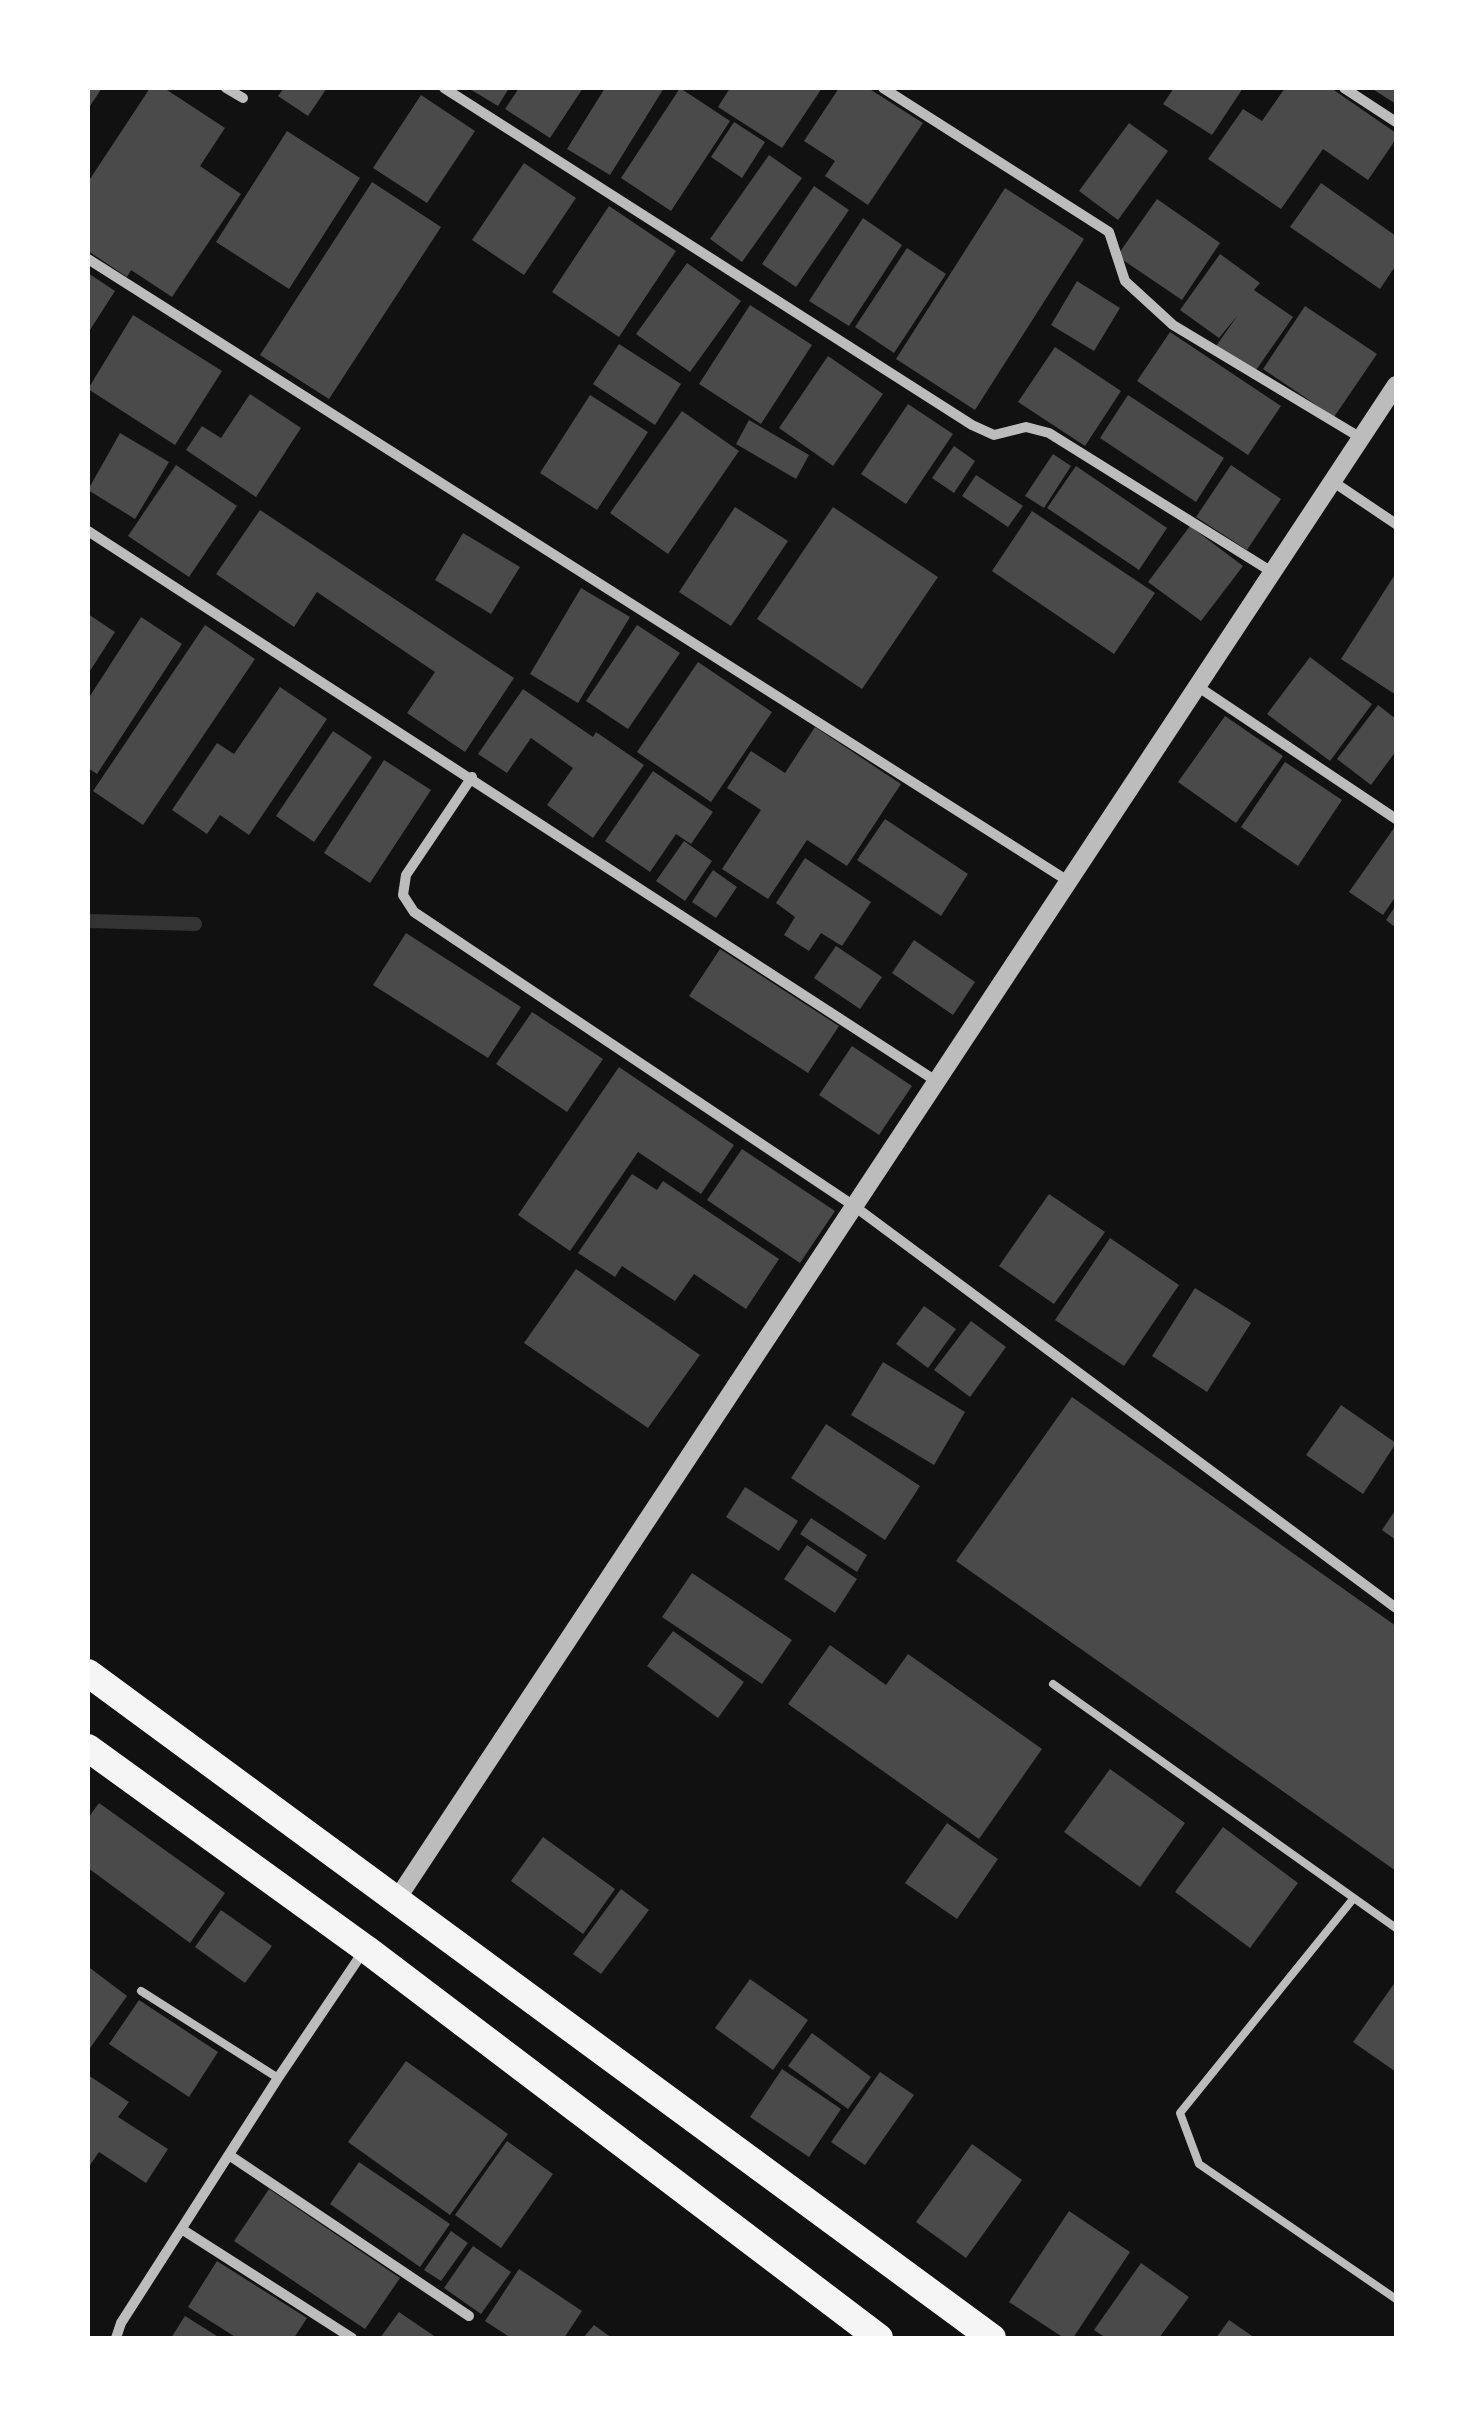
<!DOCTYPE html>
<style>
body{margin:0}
#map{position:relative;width:1484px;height:2426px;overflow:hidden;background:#111;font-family:Overpass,sans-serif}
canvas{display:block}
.frame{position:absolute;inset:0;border:90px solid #fff;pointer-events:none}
</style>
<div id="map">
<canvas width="1484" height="2426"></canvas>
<div class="frame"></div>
</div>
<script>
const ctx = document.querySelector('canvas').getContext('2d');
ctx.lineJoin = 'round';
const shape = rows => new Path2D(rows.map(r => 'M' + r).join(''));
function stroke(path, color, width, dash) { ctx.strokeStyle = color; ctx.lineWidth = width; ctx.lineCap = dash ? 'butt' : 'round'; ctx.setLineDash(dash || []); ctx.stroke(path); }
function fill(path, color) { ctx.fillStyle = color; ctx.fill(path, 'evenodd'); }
const stream = shape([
 [88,921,195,924]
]);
const building = shape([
 [88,88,102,88,88,109],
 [150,88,164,88,225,128,200,166,241,194,172,297,131,270,127,277,88,251,88,182],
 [284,88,327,88,308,116,278,96],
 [468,88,509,88,498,106],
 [519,88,583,88,550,138,505,109],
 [605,88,664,88,610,175,567,149],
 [680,88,730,121,671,211,621,178],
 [730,88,822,88,782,148,718,107],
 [839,88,868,88,923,123,868,205,825,176,835,161,804,141],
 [1174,88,1243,88,1212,135,1163,104],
 [1285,88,1331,88,1396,133,1396,139,1368,180,1323,149,1281,209,1208,159,1243,109,1262,121],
 [1371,88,1396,88,1396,104],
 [421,95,475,131,427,203,373,168],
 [734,122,765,142,742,178,711,157],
 [1129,123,1168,151,1118,220,1079,191],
 [287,131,360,178,289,289,216,242],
 [769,155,802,178,742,262,710,239],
 [524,163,576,198,524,275,472,240],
 [372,182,441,227,329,399,260,355],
 [1321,183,1396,236,1396,265,1380,289,1290,227],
 [814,186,849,210,796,287,762,264],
 [1005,188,1084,239,975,410,896,359],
 [1157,199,1220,243,1182,300,1117,256],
 [609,206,676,251,619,337,552,292],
 [863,218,902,245,849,326,809,301],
 [907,248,946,274,894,353,855,327],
 [1220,254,1260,283,1254,290,1293,317,1254,373,1216,346,1238,315,1219,338,1180,310],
 [687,263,741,301,690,372,636,334],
 [88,273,115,291,88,333],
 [1077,281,1120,308,1094,351,1051,325],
 [750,305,812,345,761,424,699,384],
 [1305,306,1377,354,1334,417,1263,369],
 [133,315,222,371,175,445,88,389],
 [1170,332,1281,406,1248,455,1137,381],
 [619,344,681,384,655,425,593,384],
 [1055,347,1121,391,1085,446,1018,402],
 [828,356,883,394,833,466,779,428],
 [250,394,301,428,256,497,186,450,202,426,221,438],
 [590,395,648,432,597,510,540,473],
 [1128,395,1224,458,1196,502,1100,438],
 [908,404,953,434,906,504,861,474],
 [682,411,739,451,668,554,610,513],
 [749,420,809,455,796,479,736,444],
 [120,433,169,462,135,519,88,490],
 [954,446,975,461,954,493,932,478],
 [1053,454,1071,466,1044,508,1025,496],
 [176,465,237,506,189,577,128,536],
 [1231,465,1281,499,1247,550,1196,517],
 [1076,466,1167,528,1139,570,1047,508],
 [976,475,1023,506,1008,527,962,496],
 [735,507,788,541,731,626,679,592],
 [833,507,938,577,862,689,757,619],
 [260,510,514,678,465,752,407,713,435,672,317,592,294,627,216,574],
 [1032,511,1155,593,1114,654,992,571],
 [1190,526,1243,566,1201,621,1148,582],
 [463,533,520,567,491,614,435,580],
 [1394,576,1396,578,1396,695,1341,659],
 [581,588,630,617,578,703,530,674],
 [88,614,115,632,88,674],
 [141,617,182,644,97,774,88,768,88,699],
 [205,625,255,659,143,825,93,791],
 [637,625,680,653,628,729,586,701],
 [1310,657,1372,704,1330,761,1267,714],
 [698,662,772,712,711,802,637,752],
 [280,687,327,719,249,835,220,815,207,834,172,810,217,743,234,754],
 [523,689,593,737,596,732,644,765,593,838,547,805,573,768,531,738,507,773,478,754],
 [1378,705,1396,719,1396,751,1371,785,1337,759],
 [1225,716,1283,756,1236,823,1178,782],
 [815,727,901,784,847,866,807,840,768,899,722,869,761,810,727,788,751,751,785,773],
 [333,731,372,757,314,842,276,816],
 [384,760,431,790,370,883,324,853],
 [1285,762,1342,800,1298,866,1241,827],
 [653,771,713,812,691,844,676,834,650,872,605,841],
 [885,819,968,874,941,916,857,860],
 [1394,828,1396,829,1396,896,1383,915,1349,892],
 [684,841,712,861,685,901,656,881],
 [805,858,871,902,842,946,821,933,809,951,784,935,795,917,776,903],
 [713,870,737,887,716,918,692,902],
 [1396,905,1396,928,1386,920],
 [406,933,521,1007,488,1058,373,985],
 [914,940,975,982,953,1015,892,973],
 [836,946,882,977,860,1009,814,978],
 [720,949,839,1026,808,1073,689,996],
 [532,1012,603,1059,567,1112,496,1064],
 [852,1046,912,1086,879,1135,819,1095],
 [619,1067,734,1145,701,1194,638,1152,570,1251,518,1215],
 [742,1149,835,1211,800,1263,707,1200],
 [632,1174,657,1190,663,1181,779,1259,746,1309,694,1274,675,1301,622,1266,615,1277,578,1253],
 [1049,1194,1105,1232,1054,1304,999,1266],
 [1110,1238,1179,1285,1124,1366,1055,1320],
 [576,1269,700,1355,648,1428,524,1343],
 [1195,1288,1251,1323,1207,1392,1152,1356],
 [924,1306,956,1329,928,1368,896,1344],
 [971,1321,1006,1347,970,1397,934,1370],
 [883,1362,965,1412,934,1465,851,1415],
 [1072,1397,1396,1626,1396,1871,956,1561],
 [1341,1405,1396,1443,1363,1494,1306,1455],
 [826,1424,920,1486,885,1540,791,1478],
 [745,1487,798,1521,779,1551,726,1517],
 [1396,1509,1396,1540,1382,1530],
 [811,1518,867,1555,857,1572,800,1534],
 [807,1545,857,1579,835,1613,784,1579],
 [692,1573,792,1640,762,1684,662,1617],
 [673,1631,744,1682,718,1718,647,1666],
 [830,1645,886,1685,908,1654,1042,1749,979,1839,788,1704],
 [1110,1769,1185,1823,1140,1887,1064,1832],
 [99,1803,225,1893,190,1943,88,1868,88,1818],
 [947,1823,998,1859,957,1919,905,1883],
 [1223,1827,1298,1883,1250,1948,1175,1892],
 [543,1837,615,1889,583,1934,511,1881],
 [621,1889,649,1910,601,1974,573,1954],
 [221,1910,272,1946,245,1983,195,1947],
 [90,1968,127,1996,88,2051,88,1971],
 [750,1979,808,2020,773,2070,715,2028],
 [1396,1981,1396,2072,1353,2042],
 [139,2000,218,2052,189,2097,109,2044],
 [812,2033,871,2077,848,2109,788,2066],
 [406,2061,508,2134,450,2215,348,2142],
 [782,2069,841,2109,809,2157,750,2117],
 [880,2072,914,2095,865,2165,831,2142],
 [88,2075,129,2102,118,2117,168,2149,146,2183,99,2152,88,2168],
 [507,2141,553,2174,501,2248,455,2215],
 [972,2144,1022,2180,966,2258,916,2222],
 [359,2162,450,2224,420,2267,330,2204],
 [269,2189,400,2278,365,2329,234,2241],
 [1069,2211,1130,2252,1073,2338,1064,2338,1009,2302],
 [451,2231,468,2243,441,2281,424,2270],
 [473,2246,511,2272,481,2314,444,2288],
 [217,2261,307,2318,294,2338,237,2338,188,2307],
 [1141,2263,1189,2297,1159,2338,1106,2338,1094,2330],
 [519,2269,582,2311,564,2338,511,2338,485,2321],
 [399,2312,437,2338,380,2338],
 [185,2316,220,2338,171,2338],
 [1229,2320,1255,2338,1216,2338],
 [594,2325,612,2338,583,2338]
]);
const service = shape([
 [1053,1684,1396,1928],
 [1353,1899,1180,2113,1199,2164,1396,2299],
 [141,1991,278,2078]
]);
const minor = shape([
 [226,88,243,98],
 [444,88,972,425,994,435,1026,427,1049,433,1272,572],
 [883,88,1109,232,1125,281,1173,325,1361,438],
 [1344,88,1396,122],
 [88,259,1068,881],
 [1332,481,1396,524],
 [88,531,936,1081],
 [1197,686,1396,819],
 [472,777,406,875,403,895,414,912,854,1206,1396,1608],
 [229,2155,469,2316],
 [183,2230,352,2338],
 [116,2338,121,2323,278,2078,363,1952]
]);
const tertiary = shape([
 [397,1899,1396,385]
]);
const trunk = shape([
 [88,1673,992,2338],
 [88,1748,366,1949,879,2338]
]);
stroke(stream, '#333', 14);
fill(building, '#4a4a4a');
stroke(service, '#bcbcbc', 8);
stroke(minor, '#bcbcbc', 10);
stroke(tertiary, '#bcbcbc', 18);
stroke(trunk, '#f5f5f5', 28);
</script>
